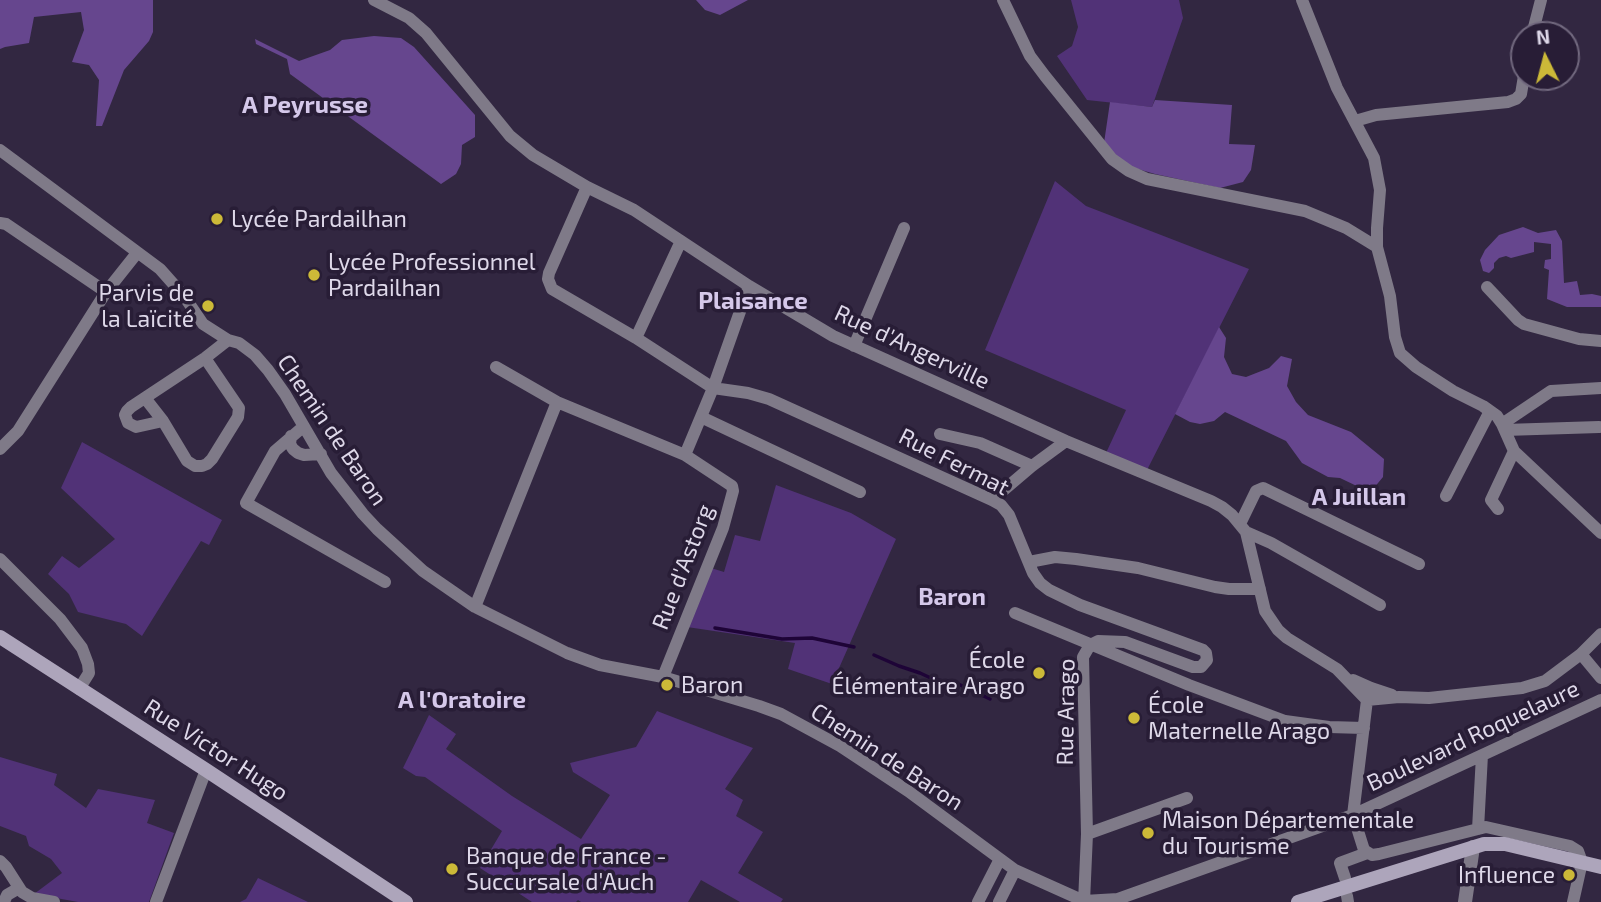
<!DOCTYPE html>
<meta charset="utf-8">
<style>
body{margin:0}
#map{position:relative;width:1601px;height:902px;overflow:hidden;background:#322741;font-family:"Exo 2",sans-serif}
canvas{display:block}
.north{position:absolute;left:1510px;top:21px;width:70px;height:70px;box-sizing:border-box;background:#281d36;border:2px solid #71687e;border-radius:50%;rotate:354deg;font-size:19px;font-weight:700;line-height:28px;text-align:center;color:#ded8e9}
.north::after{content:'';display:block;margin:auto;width:24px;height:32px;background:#ccb938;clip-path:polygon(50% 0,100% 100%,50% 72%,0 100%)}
</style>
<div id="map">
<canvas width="1601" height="902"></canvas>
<div class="north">N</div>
</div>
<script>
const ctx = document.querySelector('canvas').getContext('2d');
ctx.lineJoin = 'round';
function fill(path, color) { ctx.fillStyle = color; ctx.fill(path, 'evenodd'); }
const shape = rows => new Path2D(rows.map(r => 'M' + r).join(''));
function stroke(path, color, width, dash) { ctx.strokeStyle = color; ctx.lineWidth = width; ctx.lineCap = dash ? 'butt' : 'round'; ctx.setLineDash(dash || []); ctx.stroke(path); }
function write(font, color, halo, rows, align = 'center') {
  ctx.font = font + ' "Exo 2",sans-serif'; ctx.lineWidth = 7; ctx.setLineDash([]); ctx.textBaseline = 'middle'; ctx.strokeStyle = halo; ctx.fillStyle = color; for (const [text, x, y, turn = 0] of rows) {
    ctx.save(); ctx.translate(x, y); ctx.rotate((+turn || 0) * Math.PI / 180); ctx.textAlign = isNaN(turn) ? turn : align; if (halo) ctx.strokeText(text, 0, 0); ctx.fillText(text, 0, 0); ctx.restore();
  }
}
const green = shape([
 [1071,0,1179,0,1183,18,1152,107,1087,100,1057,56,1072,46,1078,27],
 [1055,181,1086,206,1249,269,1147,470,1106,453,1126,410,985,350],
 [82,442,222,520,209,545,201,541,142,636,126,624,78,612,69,594,48,574,62,556,79,568,115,539,61,488],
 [776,485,851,513,896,539,832,684,788,669,795,643,687,627,711,568,724,572,735,535,760,541],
 [657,711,753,748,725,789,743,800,736,816,763,832,738,873,783,899,781,902,740,902,701,880,688,902,581,902,578,900,576,902,532,902,480,868,502,831,425,777,416,776,403,768,429,715,456,734,446,749,512,796,581,839,610,795,573,772,570,763,636,747],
 [0,757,57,774,54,785,86,808,98,789,155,800,147,823,174,833,149,902,78,902,34,894,62,873,51,859,29,846,26,836,0,826],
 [258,878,308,902,240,902,246,899]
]);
const forest = shape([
 [0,0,153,0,153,32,149,41,124,70,102,126,96,126,99,80,89,65,72,62,84,30,81,12,34,17,29,43,5,47,0,49],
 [696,0,748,0,720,15,705,10],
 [374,36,401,38,414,47,475,115,475,137,462,145,461,164,456,174,441,184,290,74,287,59,256,44,255,39,299,61,330,50,342,40],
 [1155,100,1232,105,1229,144,1255,145,1251,170,1243,182,1220,188,1155,174,1131,167,1116,157,1104,143,1110,102,1152,107],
 [1523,227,1538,233,1556,230,1562,241,1564,283,1577,281,1580,295,1592,294,1601,296,1601,307,1567,307,1547,299,1549,270,1544,268,1545,260,1551,259,1551,244,1534,242,1534,252,1511,258,1506,256,1499,258,1494,263,1494,268,1489,273,1483,271,1480,260,1485,250,1499,235],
 [1219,327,1226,338,1224,357,1232,374,1246,377,1269,368,1281,356,1292,359,1287,386,1296,402,1308,415,1351,432,1384,459,1383,477,1373,489,1363,489,1340,478,1328,477,1302,463,1286,441,1225,412,1214,421,1200,424,1190,422,1175,414]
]);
const stream = shape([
 [715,628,782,639,812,638,854,647],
 [874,655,899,666,920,673,935,680,954,682,990,699]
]);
const minor = shape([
 [374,0,409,18,426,33,510,136,533,155,587,187,634,210,749,286,833,336,1066,441,1211,501,1222,507,1232,515,1246,532,1265,611,1278,630,1287,638,1337,669,1367,700],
 [1003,0,1030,56,1045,76,1112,159,1129,171,1147,179,1305,211,1346,228,1377,247],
 [1302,0,1337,88,1374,158,1380,190,1377,228,1377,247,1390,296,1395,337,1400,353,1416,367,1453,391,1483,406,1497,416,1502,424,1514,451,1601,533],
 [1532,35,1541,0],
 [1355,121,1376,115,1508,102,1516,99,1521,94,1524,76],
 [0,150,160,269,184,296,203,324,228,340,239,343,255,355,268,370,285,394,331,473,363,514,377,529,423,571,475,607,567,653,600,665,663,677,759,706,781,714,840,746,908,791,1015,870,1084,901,1118,899,1353,815,1601,700],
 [587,187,549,273,548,279,552,289,636,338,713,388,748,393,769,399,992,500,1001,505,1009,515,1033,573,1040,583,1049,590,1080,605,1203,650,1206,653,1207,660,1201,667,1193,667,1125,642,1098,641,1090,645],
 [0,223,6,224,106,292],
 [1487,287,1518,320,1524,324,1579,339,1601,341],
 [636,338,681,241],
 [854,346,904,228],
 [496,367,557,402,685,455,732,486,733,491,723,528,663,677],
 [145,398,163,421,187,461,195,466,202,466,207,464,212,459,238,417,239,408,205,358],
 [701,417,860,492],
 [163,421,136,427,128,423,125,415,127,411,131,407,205,358,228,340],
 [1502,424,1551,391,1601,388],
 [303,427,275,451,246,503,385,582],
 [1505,430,1599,427],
 [940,434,980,443,1032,466],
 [291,436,290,444,293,449,298,453,304,455,321,454],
 [0,449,18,431,106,292,137,253],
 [685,455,713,388,749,286],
 [1446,496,1490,411],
 [992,500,1032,466,1066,441],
 [1498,509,1491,500,1514,451],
 [1240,524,1256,491,1263,488,1419,564],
 [1246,532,1271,543,1380,605],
 [0,559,60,619,82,648,88,664,89,673,79,689],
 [1029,562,1055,557,1076,559,1138,568,1215,587,1229,589,1260,589],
 [475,607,557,402],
 [1015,613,1189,685,1285,721,1329,727,1364,728],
 [1601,634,1581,654,1601,678],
 [1353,680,1371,688,1392,695],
 [1367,700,1353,815,1364,850,1372,855,1379,854,1486,827,1570,846,1578,851,1582,862,1573,902],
 [1367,700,1399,697,1429,698,1522,688,1545,681,1581,654],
 [1478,829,1482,755],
 [1087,834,1187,798],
 [0,861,6,867,22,892,32,898,54,902],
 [1345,878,1340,863,1367,853],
 [1347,896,1348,902],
 [4,902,7,895,19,888],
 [156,902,206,770],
 [978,902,1000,859],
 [999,902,1015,870],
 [1084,902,1087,834,1083,657,1090,645]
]);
const tertiary = shape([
 [1465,902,1473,847]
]);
const secondary = shape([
 [0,637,206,770,406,902],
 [1298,902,1484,844,1505,844,1601,867]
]);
const markers = [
 [217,219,7,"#ccb938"],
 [314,275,7,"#ccb938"],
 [208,306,7,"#ccb938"],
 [1039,673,7,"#ccb938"],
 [667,685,7,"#ccb938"],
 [1134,718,7,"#ccb938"],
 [1148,833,7,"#ccb938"],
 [452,869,7,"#ccb938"],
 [1569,875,7,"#ccb938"]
];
const poiNames = [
 ["Lycée Pardailhan",231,219],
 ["Lycée Professionnel",328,262],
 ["Pardailhan",328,288],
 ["Parvis de",194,293,"right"],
 ["la Laïcité",194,319,"right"],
 ["École",1025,660,"right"],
 ["Élémentaire Arago",1025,686,"right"],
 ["Baron",681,685],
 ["École",1148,705],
 ["Maternelle Arago",1148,731],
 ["Maison Départementale",1162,820],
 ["du Tourisme",1162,846],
 ["Banque de France -",466,856],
 ["Succursale d'Auch",466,882],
 ["Influence",1555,875,"right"]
];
const streetNames = [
 ["Rue d'Angerville",912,347,25],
 ["Chemin de Baron",332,430,56],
 ["Rue Fermat",954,462,27],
 ["Rue d'Astorg",683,567,-69],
 ["Rue Arago",1066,712,-89],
 ["Boulevard Roquelaure",1473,736,-25],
 ["Rue Victor Hugo",216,750,33],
 ["Chemin de Baron",887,757,33]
];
const neighbourhoodNames = [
 ["A Peyrusse",305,105],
 ["Plaisance",753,301],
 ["A Juillan",1359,497],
 ["Baron",952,597],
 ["A l'Oratoire",462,700]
];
fill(green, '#513277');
fill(forest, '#66468e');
stroke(stream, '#1e0437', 3.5);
stroke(minor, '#7f7a88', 12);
stroke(tertiary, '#7f7a88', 14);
stroke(secondary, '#ada5bb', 14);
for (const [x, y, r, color] of markers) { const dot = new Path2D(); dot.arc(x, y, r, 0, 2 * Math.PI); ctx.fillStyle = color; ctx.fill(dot); stroke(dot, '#281d36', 2.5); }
write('23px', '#ded8e9', '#281d36', poiNames, 'left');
write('23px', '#ded8e9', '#281d36', streetNames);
write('bold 24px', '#d5c8ea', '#281d36', neighbourhoodNames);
</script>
